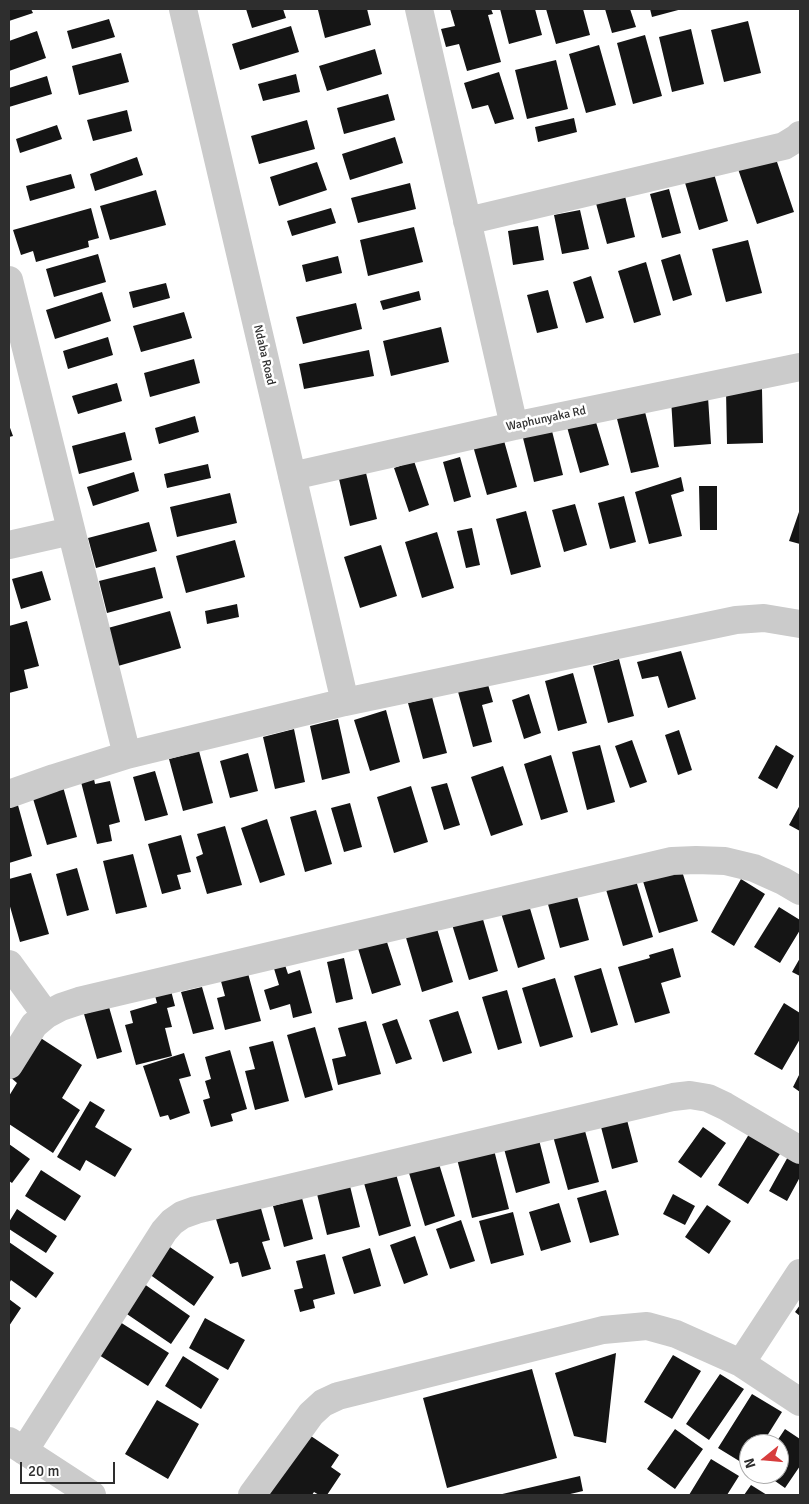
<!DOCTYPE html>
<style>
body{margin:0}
#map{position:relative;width:809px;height:1504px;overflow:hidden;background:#fff;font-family:Signika,sans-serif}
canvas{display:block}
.frame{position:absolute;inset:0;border:10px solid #2e2e2e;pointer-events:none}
.north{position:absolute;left:739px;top:1434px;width:50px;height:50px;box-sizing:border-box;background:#fff;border:1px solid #ababab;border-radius:50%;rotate:253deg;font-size:14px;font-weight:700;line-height:20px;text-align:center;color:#2e2e2e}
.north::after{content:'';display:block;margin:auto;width:18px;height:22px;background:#d73d3d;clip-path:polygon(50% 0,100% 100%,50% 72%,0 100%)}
.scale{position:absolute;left:20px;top:1462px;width:95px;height:22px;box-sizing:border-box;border:2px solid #2e2e2e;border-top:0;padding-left:6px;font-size:15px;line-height:18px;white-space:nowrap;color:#2e2e2e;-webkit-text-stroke:4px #fff;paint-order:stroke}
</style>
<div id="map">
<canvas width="809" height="1504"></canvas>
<div class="frame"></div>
<div class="north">N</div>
<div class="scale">20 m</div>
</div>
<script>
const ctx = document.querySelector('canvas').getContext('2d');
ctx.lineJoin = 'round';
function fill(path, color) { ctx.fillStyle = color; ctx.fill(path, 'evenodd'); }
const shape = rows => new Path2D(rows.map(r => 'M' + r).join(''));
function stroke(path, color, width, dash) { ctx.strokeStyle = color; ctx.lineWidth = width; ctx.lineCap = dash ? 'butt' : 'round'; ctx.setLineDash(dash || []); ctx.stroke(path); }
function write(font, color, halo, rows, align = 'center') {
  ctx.font = font + ' Signika,sans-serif'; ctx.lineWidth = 5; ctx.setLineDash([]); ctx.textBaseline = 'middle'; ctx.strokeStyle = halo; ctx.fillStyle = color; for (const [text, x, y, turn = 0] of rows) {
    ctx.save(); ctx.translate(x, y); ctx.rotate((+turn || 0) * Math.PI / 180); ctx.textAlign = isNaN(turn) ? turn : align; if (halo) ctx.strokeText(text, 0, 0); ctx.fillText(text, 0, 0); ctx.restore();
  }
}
const building = shape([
 [9,9,31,9,33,13,9,21],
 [246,9,283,9,286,18,252,28],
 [324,9,367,9,371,25,325,38,318,10],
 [450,9,491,9,493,14,488,15,501,62,467,71,459,44,446,47,441,29,455,26],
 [500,9,535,9,542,35,509,44],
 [546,9,583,9,590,35,556,44],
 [605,9,630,9,636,27,612,33],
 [650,9,682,9,652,17],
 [109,19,115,37,72,49,67,31],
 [748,21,761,73,724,82,711,30],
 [291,26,299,52,240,70,232,44],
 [691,29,704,84,672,92,659,37],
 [37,31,46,58,9,71,9,41],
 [645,35,662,96,633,104,617,43],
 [599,45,616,105,586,113,569,54],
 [375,49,382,74,327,91,319,66],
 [121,53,129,82,79,95,72,66],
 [556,60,568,109,527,119,515,70],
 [499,72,514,119,495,124,488,105,472,109,464,83],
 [296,74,300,92,263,101,258,84],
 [47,76,52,94,9,107,9,88],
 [388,94,395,120,344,134,337,108],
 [127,110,132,131,93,141,87,120],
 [574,118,577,132,538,142,535,127],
 [307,120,315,149,259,164,251,136],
 [57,125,62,139,20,153,16,139],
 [395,137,403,163,350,180,342,154],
 [775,156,794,212,757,224,738,169],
 [137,157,143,175,95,191,90,174],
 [317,162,327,190,279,206,270,177],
 [712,167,728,221,699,230,683,176],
 [71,174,75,188,30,201,26,186],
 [410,183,416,209,358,223,351,198],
 [623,188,635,237,607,244,594,196],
 [669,189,681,233,662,238,650,194],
 [156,190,166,225,110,240,100,206],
 [91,208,99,238,88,241,89,247,36,262,33,251,21,255,13,230],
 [331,208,336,223,292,236,287,221],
 [580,210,589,249,562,254,554,215],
 [538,226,544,260,513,265,508,231],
 [414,227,423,262,368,276,360,240],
 [748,240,762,293,726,302,712,249],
 [98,254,106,282,54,297,46,269],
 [680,254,692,295,673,301,661,260],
 [338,256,342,273,306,282,302,265],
 [646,262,661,315,634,323,618,271],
 [591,276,604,318,586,323,573,282],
 [166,283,170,298,133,308,129,292],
 [548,290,558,328,537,333,527,295],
 [419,291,421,300,383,310,380,301],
 [102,292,111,321,55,339,46,310],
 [356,303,362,329,303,344,296,317],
 [184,312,192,338,141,352,133,326],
 [441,327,449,362,391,376,383,341],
 [108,337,113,355,68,369,63,351],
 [369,350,374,376,304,389,299,364],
 [194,359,200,383,150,397,144,373],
 [117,383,122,401,78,414,72,396],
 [762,389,763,443,727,444,726,390],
 [708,397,711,444,674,447,671,399],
 [644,408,659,467,631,473,616,415],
 [195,416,199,432,159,444,155,428],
 [595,419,609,465,580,473,567,427],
 [9,425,13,436,9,437],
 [551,427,563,475,534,482,522,434],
 [125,432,132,460,79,474,72,446],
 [503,437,517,487,487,495,473,446],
 [460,457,471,497,454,502,443,462],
 [414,461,429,505,409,512,394,468],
 [208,464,211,478,167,488,164,474],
 [134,472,139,491,93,506,87,487],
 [366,473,377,519,350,526,339,479],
 [681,477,684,491,671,495,682,536,649,544,635,492],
 [699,486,717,486,717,530,700,530],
 [230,493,237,523,177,537,170,507],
 [624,496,636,542,610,549,598,503],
 [575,504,587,545,564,552,552,510],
 [800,509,800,544,789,541],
 [526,511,541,567,511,575,496,519],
 [149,522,157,551,96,568,88,538],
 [472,528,480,565,466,568,457,531],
 [437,532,454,588,422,598,405,542],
 [235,540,245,577,186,593,176,556],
 [381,545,397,596,360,608,344,557],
 [155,567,163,598,107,613,99,581],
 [42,571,51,600,21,609,12,579],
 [237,604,239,617,207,624,205,611],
 [170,611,181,648,118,666,108,628],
 [27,621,39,666,24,670,28,688,9,693,9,626],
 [681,651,696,699,668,708,658,676,642,679,637,662],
 [619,659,634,716,608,723,593,666],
 [573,673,587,723,558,731,545,681],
 [487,681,493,702,482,705,492,742,473,747,457,688],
 [529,694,541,733,524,739,512,700],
 [432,697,447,753,423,759,408,703],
 [386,710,400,762,370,771,354,720],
 [338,719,350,773,322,780,310,726],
 [294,729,305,782,275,789,263,737],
 [679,730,692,770,678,775,665,735],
 [632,740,647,782,630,788,615,746],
 [600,745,615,802,587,810,572,752],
 [776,745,794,756,777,789,758,778],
 [199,751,213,803,183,811,169,759],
 [248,753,258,791,230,798,220,761],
 [551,755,568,812,541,820,524,764],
 [503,766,523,825,491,836,471,777],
 [155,771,168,815,145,821,133,777],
 [94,779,95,784,110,781,120,822,109,825,112,841,97,844,81,782],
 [62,783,77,837,47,845,31,792],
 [447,783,460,825,444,830,431,787],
 [411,786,428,842,394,853,377,797],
 [16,798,32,856,9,863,9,800],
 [350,803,362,847,344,852,331,808],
 [800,805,800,831,789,825],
 [316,810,332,864,305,872,290,817],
 [267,819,285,875,260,883,241,828],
 [225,826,242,885,207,894,196,857,203,854,197,834],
 [181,835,191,872,177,875,181,889,162,894,148,844],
 [133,854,147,907,116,914,103,861],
 [680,865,698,921,659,933,642,878],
 [77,868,89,910,67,916,56,874],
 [31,873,49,934,20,942,9,903,9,879],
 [634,874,653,937,623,946,604,883],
 [741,879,765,894,734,946,711,932],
 [575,889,589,940,560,948,546,897],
 [529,905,545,959,518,968,501,913],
 [779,907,800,920,800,930,780,963,754,947],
 [480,909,498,971,469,980,450,918],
 [435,922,453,982,422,992,404,931],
 [385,936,401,985,372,994,357,945],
 [673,948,681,977,661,983,670,1013,635,1023,618,967,650,958,649,955],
 [344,958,353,999,336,1003,327,962],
 [800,958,800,976,792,972],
 [283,959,288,974,300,970,312,1013,293,1018,290,1004,270,1010,264,990,279,985,272,962],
 [246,966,261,1021,225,1030,217,998,225,996,219,974],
 [601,968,618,1025,591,1033,574,976],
 [555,978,573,1037,540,1047,522,988],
 [169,983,175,1006,167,1008,172,1027,165,1028,172,1056,136,1065,125,1025,133,1023,130,1011,157,1003,153,988],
 [202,987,214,1029,193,1034,181,992],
 [507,990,522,1043,498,1050,482,997],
 [784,1003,800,1013,800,1039,782,1070,754,1054],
 [109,1007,122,1052,97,1059,84,1014],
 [458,1011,472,1053,443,1062,429,1020],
 [397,1019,412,1059,396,1064,382,1024],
 [366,1021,381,1074,338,1085,332,1059,346,1056,338,1028],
 [315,1027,333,1090,305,1098,287,1035],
 [33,1033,82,1065,62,1098,80,1110,53,1153,9,1124,9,1096,17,1083,9,1076],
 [273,1041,289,1101,255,1110,245,1071,255,1069,249,1047],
 [230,1050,247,1109,231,1114,233,1121,211,1127,203,1100,210,1098,205,1081,211,1079,205,1057],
 [184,1053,191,1076,179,1079,190,1113,170,1120,168,1115,160,1117,143,1066],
 [800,1073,800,1092,793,1087],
 [90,1101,105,1110,95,1127,132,1149,115,1177,86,1160,80,1171,57,1157],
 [582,1120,599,1182,568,1190,551,1129],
 [627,1120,638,1162,612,1169,601,1127],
 [754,1126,785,1146,748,1204,718,1185],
 [703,1127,726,1143,701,1178,678,1162],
 [538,1136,550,1183,516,1193,503,1145],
 [9,1144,30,1159,12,1183,9,1181],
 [493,1146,509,1209,472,1218,456,1155],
 [790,1153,800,1159,800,1177,787,1201,769,1191],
 [436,1154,455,1216,425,1226,406,1163],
 [394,1167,411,1226,379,1236,362,1176],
 [41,1170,81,1196,65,1221,25,1196],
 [350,1186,360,1227,327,1235,317,1194],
 [606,1190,619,1235,590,1243,577,1198],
 [673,1194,695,1206,685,1225,663,1214],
 [302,1198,313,1239,284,1247,273,1206],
 [559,1203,571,1242,541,1251,529,1212],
 [260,1205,270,1240,262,1242,271,1269,242,1277,238,1262,230,1264,216,1219],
 [707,1205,731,1221,709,1254,685,1237],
 [17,1209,57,1236,46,1253,9,1229,9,1222],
 [513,1212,524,1255,491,1264,479,1221],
 [461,1220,475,1261,450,1269,436,1229],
 [415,1236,428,1275,404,1284,390,1245],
 [161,1241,214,1277,194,1306,142,1269],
 [9,1242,54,1273,36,1298,11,1280,9,1284],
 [370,1248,381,1286,354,1294,342,1257],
 [325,1254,335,1294,313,1300,315,1308,300,1312,294,1290,303,1288,296,1261],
 [137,1279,190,1316,171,1344,118,1308],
 [9,1299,21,1308,9,1326],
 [800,1305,800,1316,795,1312],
 [112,1317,169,1353,148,1386,91,1350],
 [205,1318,245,1340,228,1370,189,1348],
 [616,1353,606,1443,574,1436,555,1373],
 [673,1355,701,1371,672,1419,644,1402],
 [183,1356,219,1379,201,1409,165,1386],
 [532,1369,557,1458,447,1488,423,1398],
 [720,1374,744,1389,709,1440,686,1424],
 [752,1394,782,1412,762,1444,749,1444,749,1467,718,1448],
 [157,1400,199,1424,168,1479,125,1454],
 [675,1429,703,1449,675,1489,647,1469],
 [785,1429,800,1439,800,1466,785,1488,765,1474,779,1474,779,1444,775,1444],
 [305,1432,339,1455,331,1467,341,1474,327,1495,319,1495,314,1492,312,1495,264,1495],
 [711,1459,739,1476,727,1495,689,1495],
 [580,1476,583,1491,566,1495,498,1495],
 [751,1485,767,1495,744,1495]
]);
const minor = shape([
 [183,9,345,702],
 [419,9,514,426],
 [467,221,784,146,797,138,800,135],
 [9,280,127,755],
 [292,476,514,426,800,367],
 [9,545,71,531],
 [9,794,54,778,127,755,345,702,736,620,764,618,800,624],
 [9,964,46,1015],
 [9,1065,34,1025,46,1015,61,1007,79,1001,672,861,696,860,725,861,754,868,783,881,800,891],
 [741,1363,800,1273],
 [9,1441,92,1495],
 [24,1451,164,1231,172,1222,182,1215,196,1210,673,1097,690,1095,708,1098,725,1106,800,1150],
 [252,1495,311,1414,323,1403,338,1396,603,1330,647,1326,676,1334,741,1363,800,1402]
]);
const streetNames = [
 ["Ndaba Road",264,355,77],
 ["Waphunyaka Rd",546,419,-12]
];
fill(building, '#151515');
stroke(minor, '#cbcbcb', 28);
write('12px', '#2e2e2e', '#fff', streetNames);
</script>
